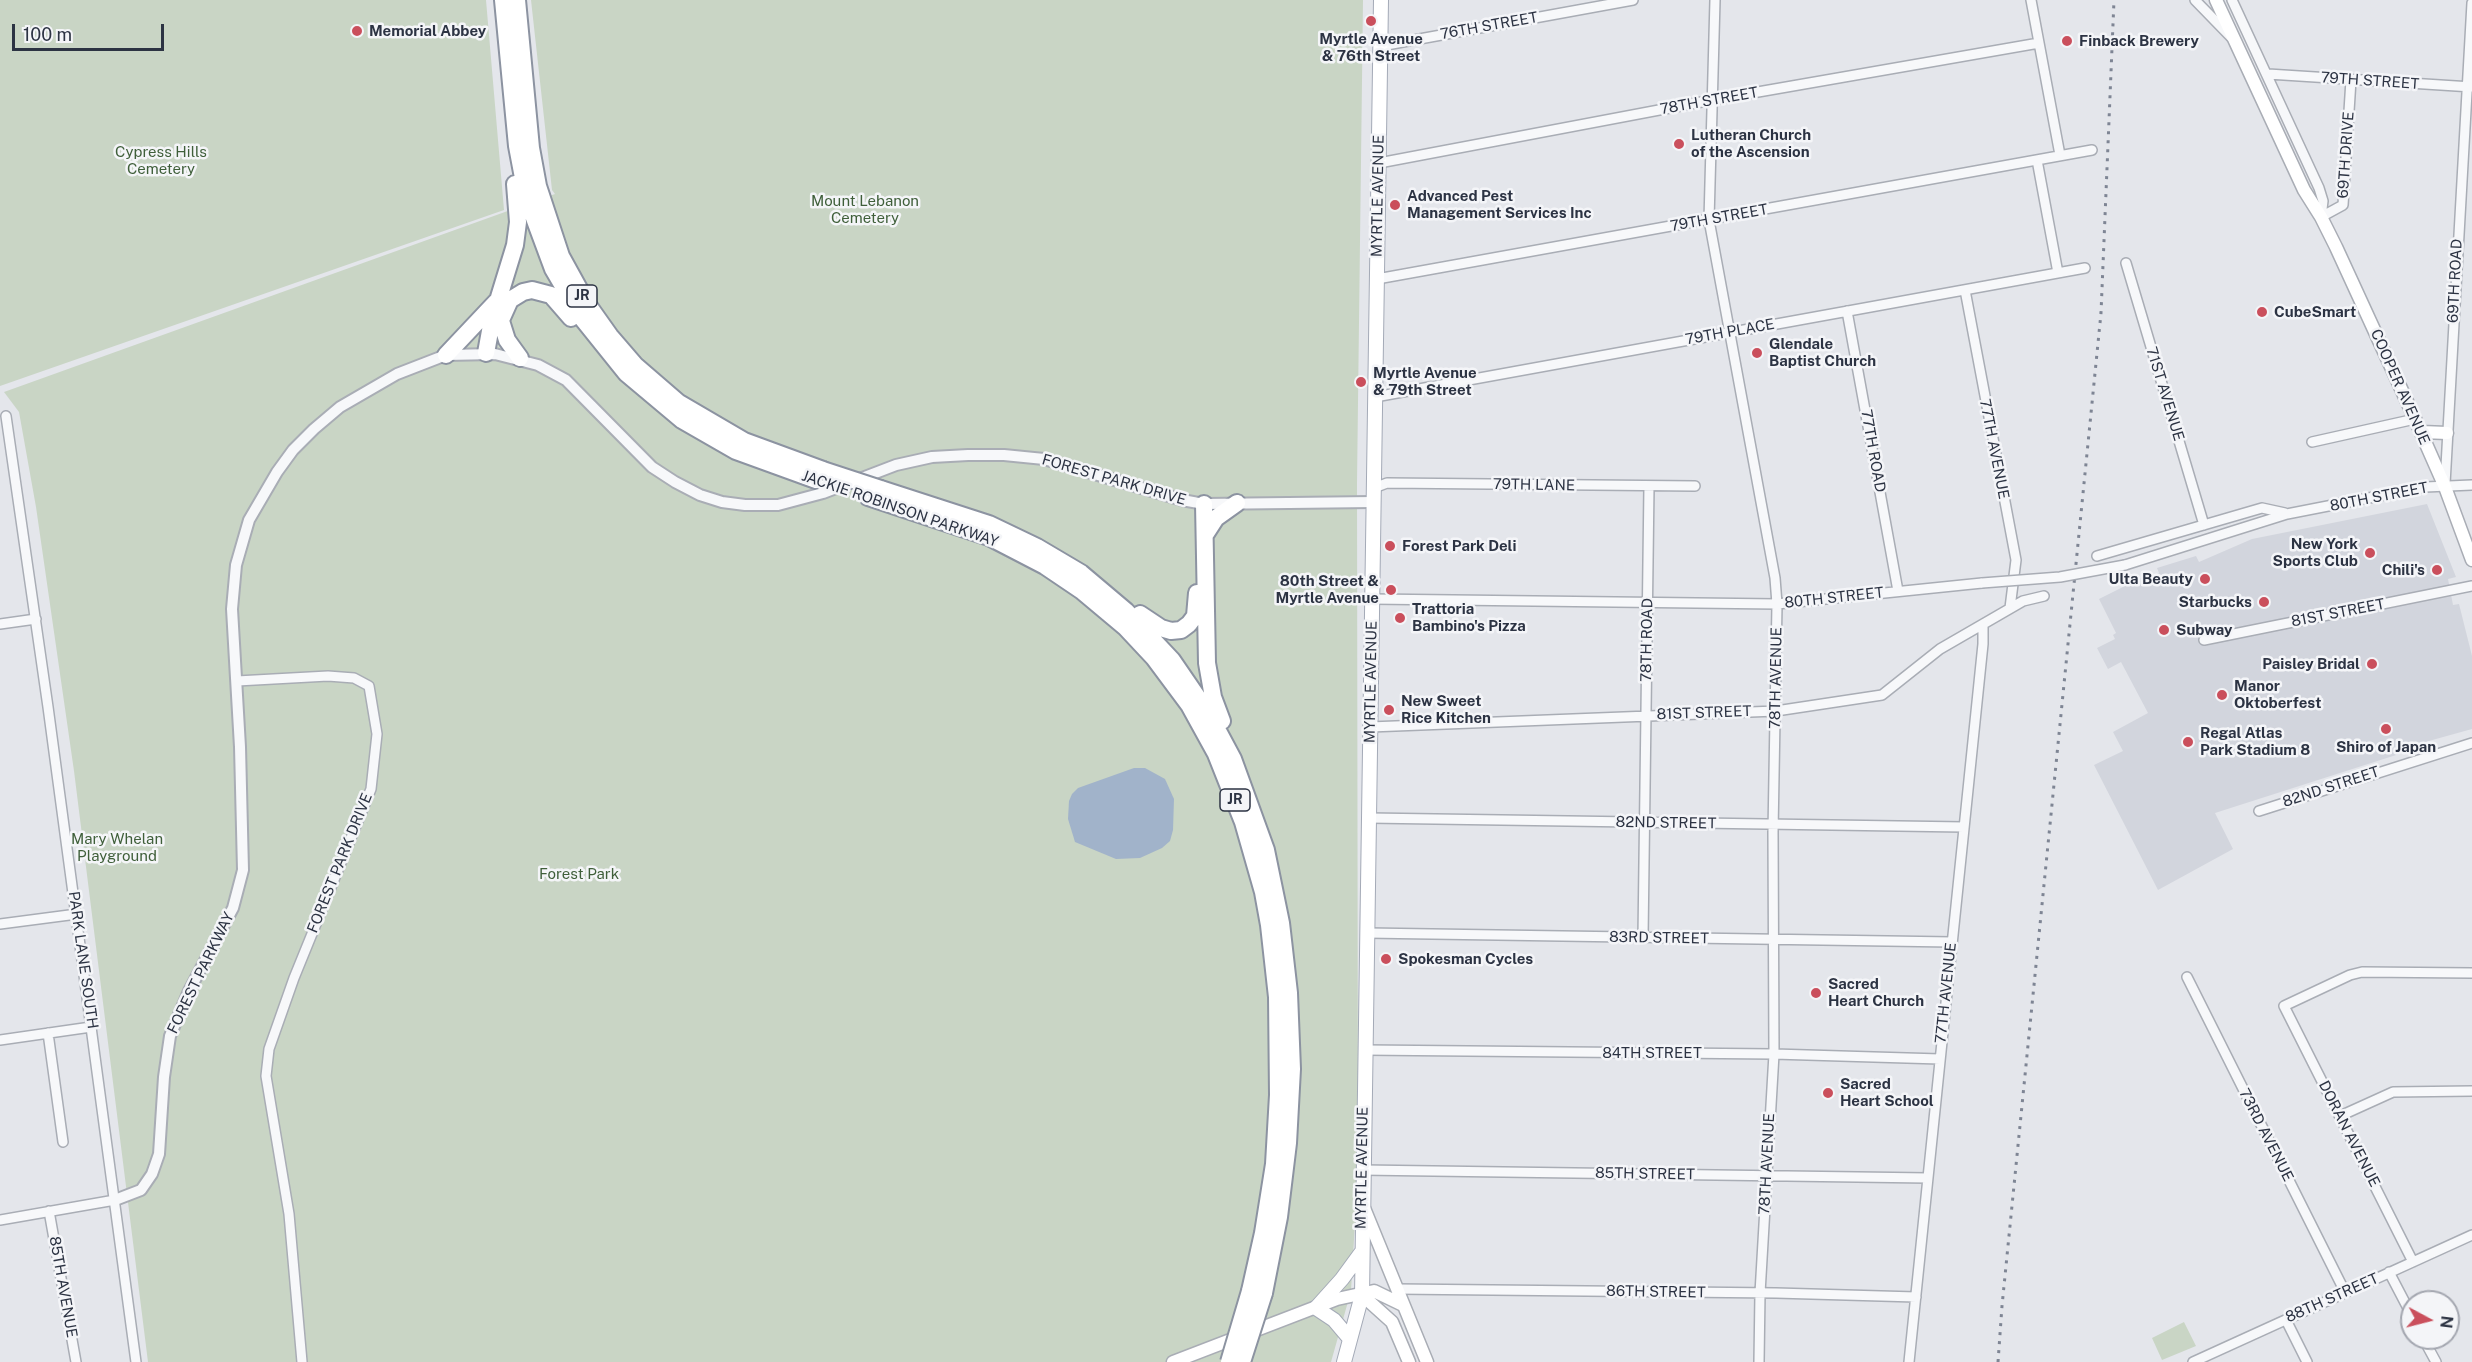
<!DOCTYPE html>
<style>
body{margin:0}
#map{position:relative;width:2472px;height:1362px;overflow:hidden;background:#e4e6eb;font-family:"Public Sans",sans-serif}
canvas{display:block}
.north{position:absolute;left:2400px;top:1290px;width:60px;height:60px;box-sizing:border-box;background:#f4f5f8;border:2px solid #a4a7b0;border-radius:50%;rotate:97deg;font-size:16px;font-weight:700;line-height:24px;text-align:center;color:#2c3343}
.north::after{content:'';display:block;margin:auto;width:21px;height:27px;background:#ca4f5c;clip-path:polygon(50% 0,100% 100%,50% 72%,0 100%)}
.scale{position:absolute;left:12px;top:24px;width:152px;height:27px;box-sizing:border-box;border:3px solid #2c3343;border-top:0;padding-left:8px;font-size:18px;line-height:21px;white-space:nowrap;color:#2c3343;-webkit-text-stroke:4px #f4f5f8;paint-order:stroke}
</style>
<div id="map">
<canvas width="2472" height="1362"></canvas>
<div class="north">N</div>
<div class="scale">100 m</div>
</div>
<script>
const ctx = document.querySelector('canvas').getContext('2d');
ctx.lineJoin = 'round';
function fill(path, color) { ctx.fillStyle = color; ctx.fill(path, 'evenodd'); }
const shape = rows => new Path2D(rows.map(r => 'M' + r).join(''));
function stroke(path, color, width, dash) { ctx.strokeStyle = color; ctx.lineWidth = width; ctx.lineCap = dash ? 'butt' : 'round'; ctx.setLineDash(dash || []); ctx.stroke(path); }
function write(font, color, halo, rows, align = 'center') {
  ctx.font = font + ' "Public Sans",sans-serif'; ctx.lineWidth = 5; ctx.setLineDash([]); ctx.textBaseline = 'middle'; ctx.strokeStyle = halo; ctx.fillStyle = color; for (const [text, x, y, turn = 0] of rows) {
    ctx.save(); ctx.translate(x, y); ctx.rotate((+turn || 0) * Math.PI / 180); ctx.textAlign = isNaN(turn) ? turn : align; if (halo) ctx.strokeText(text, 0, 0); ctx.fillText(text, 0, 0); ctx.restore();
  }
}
const built = shape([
 [2427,504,2456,577,2448,579,2453,605,2459,604,2472,656,2472,729,2418,744,2418,748,2215,813,2233,849,2158,890,2094,765,2123,751,2113,732,2148,713,2121,662,2108,669,2097,648,2115,639,2113,635,2116,633,2099,599,2141,578,2143,580,2159,573,2157,568,2196,556,2199,562,2252,539]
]);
const green = shape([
 [0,0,486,0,504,210,0,386],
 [531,0,1363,0,1357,483,1358,1170,1351,1291,1331,1362,148,1362,74,771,36,507,19,412,4,392,555,194,552,190],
 [2184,1322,2196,1346,2162,1360,2152,1338]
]);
const water = shape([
 [1134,768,1145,768,1165,779,1174,799,1173,830,1170,841,1162,848,1140,858,1116,859,1075,842,1068,819,1069,801,1072,794,1078,788]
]);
const minor = shape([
 [1715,0,1709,220,1775,578,1777,604,1773,832,1774,1054,1760,1293,1759,1362],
 [2031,0,2060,155],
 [2195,0,2231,37],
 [2232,0,2319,188,2323,201,2321,217],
 [1381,46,1633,0],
 [2268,74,2472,87],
 [2037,160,2058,273],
 [1379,163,1712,100,2039,43],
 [2321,217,2343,205,2351,80],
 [2126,263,2204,525],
 [1377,279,2092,150],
 [1965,290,2016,560,2010,608],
 [1847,311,1898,591],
 [1375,397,2085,268],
 [6,416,48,707,136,1362],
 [2312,442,2415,419],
 [2445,484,2472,3],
 [1374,488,1387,483,1695,486],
 [2097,556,2262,508,2285,513],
 [2125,565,2287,514,2425,487,2472,485],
 [1372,599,1777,604,1982,583],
 [0,624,36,619],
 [2204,640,2472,586],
 [237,681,328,676,354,678,369,686,377,734,371,789,294,978,269,1049,266,1076,289,1214,302,1362],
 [1370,727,1776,711,1882,695,1940,649,2023,601,2044,596],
 [2259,811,2472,743],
 [1369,818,1964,827],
 [0,924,77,914],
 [1367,933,1952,942],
 [1643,937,1649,486],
 [2187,977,2345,1292],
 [48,1033,63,1142],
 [0,1040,91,1027],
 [1365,1050,1774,1054,1940,1059],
 [2340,1116,2393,1092,2472,1091],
 [1362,1170,1928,1178],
 [49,1211,76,1362],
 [0,1220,115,1200],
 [2413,1262,2284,1006,2350,975,2362,972,2472,973],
 [2389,1272,2412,1316],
 [1397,1289,1776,1293,1916,1297],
 [2286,1320,2307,1362],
 [2423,1338,2436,1362],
 [1909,1362,1983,644,1983,624],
 [2193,1362,2472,1235]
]);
const tertiary = shape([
 [115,1200,141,1190,152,1174,159,1154,164,1077,170,1036,189,991,233,908,243,870,240,747,232,609,236,565,249,520,277,472,293,450,314,429,340,407,397,374,446,355,495,354,538,365,566,380,652,467,675,482,700,495,722,502,745,505,778,505,823,493,896,465,932,457,968,455,1004,455,1044,459,1182,500,1204,504,1373,502]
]);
const secondary = shape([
 [2216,0,2304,190,2321,217,2336,247,2415,419,2445,487,2472,560],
 [2422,432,2447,433],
 [1364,1208,1427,1362],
 [1362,1295,1392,1322,1409,1362],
 [1173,1362,1337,1299,1374,1291,1403,1305]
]);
const primary = shape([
 [1350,1339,1334,1320,1316,1308,1342,1279,1361,1253],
 [1344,1362,1362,1295,1381,0]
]);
const motorway = shape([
 [503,0,517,146,527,199,553,269,581,317,626,373,682,420,736,451,816,480],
 [517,0,531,148,538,186,561,256,588,305,610,336,635,365,679,403,744,441,823,470],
 [501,320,510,300,523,292,532,290,551,295,571,318],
 [501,321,507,340,520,358],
 [486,353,492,320,515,245,518,222,515,184],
 [446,355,496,302],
 [881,489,989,524,1037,547,1081,573,1126,611,1172,660,1209,714,1233,759,1266,850,1281,923,1289,993,1292,1069,1288,1143,1279,1217,1264,1293],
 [868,497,989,537,1045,566,1082,591,1125,627,1154,658,1189,705,1216,754,1243,822,1263,892,1269,925,1277,997,1278,1095,1274,1164,1263,1233,1250,1291],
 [1204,504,1207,663,1213,697,1222,721],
 [1205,535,1216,518,1237,503],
 [1140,614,1161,628,1171,631,1181,630,1189,624,1195,616,1197,593]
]);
const rail = shape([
 [1998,1362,2002,1306,2101,313,2114,0]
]);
const minorBridge = shape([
 [1982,583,2060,577,2125,565]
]);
const motorwayBridge = shape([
 [823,470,881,489],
 [1229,1362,1250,1291],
 [1242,1362,1264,1293]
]);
const markers = [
 [1371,21,6,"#ca4f5c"],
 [357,31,6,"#ca4f5c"],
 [2067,41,6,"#ca4f5c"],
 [1679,144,6,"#ca4f5c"],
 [1395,205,6,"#ca4f5c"],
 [2262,312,6,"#ca4f5c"],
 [1757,353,6,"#ca4f5c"],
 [1361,382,6,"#ca4f5c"],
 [1390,546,6,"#ca4f5c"],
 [2370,553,6,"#ca4f5c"],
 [2437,570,6,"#ca4f5c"],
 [2205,579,6,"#ca4f5c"],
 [1391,590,6,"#ca4f5c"],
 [2264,602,6,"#ca4f5c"],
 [1400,618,6,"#ca4f5c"],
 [2164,630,6,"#ca4f5c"],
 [2372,664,6,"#ca4f5c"],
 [2222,695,6,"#ca4f5c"],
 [1389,710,6,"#ca4f5c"],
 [2386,729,6,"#ca4f5c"],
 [2188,742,6,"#ca4f5c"],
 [1386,959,6,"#ca4f5c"],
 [1816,993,6,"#ca4f5c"],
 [1828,1093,6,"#ca4f5c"]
];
const shields = [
 [582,296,30],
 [1235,800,30]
];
const shieldNames = [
 ["JR",582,296],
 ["JR",1235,800]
];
const streetNames = [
 ["76TH STREET",1489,26,-10],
 ["79TH STREET",2370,81,4],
 ["78TH STREET",1709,101,-10],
 ["69TH DRIVE",2346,155,-86],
 ["MYRTLE AVENUE",1378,196,-89],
 ["79TH STREET",1719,218,-10],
 ["69TH ROAD",2455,281,-87],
 ["79TH PLACE",1730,332,-10],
 ["COOPER AVENUE",2400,387,66],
 ["71ST AVENUE",2165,394,73],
 ["77TH AVENUE",1994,449,79],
 ["77TH ROAD",1873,451,80],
 ["FOREST PARK DRIVE",1114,480,16],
 ["79TH LANE",1534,485,1],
 ["80TH STREET",2379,497,-11],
 ["JACKIE ROBINSON PARKWAY",900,509,19],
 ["80TH STREET",1834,598,-6],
 ["81ST STREET",2338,613,-11],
 ["78TH ROAD",1647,640,-89],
 ["78TH AVENUE",1776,678,-89],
 ["MYRTLE AVENUE",1371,682,-89],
 ["81ST STREET",1704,713,-2],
 ["82ND STREET",2331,787,-18],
 ["82ND STREET",1666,823,1],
 ["FOREST PARK DRIVE",340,863,-68],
 ["83RD STREET",1659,938,1],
 ["PARK LANE SOUTH",83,960,82],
 ["FOREST PARKWAY",201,973,-64],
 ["77TH AVENUE",1946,993,-84],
 ["84TH STREET",1652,1053],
 ["DORAN AVENUE",2349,1134,63],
 ["73RD AVENUE",2266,1135,63],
 ["78TH AVENUE",1767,1164,-87],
 ["MYRTLE AVENUE",1362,1168,-89],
 ["85TH STREET",1645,1174,1],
 ["85TH AVENUE",63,1287,80],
 ["86TH STREET",1656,1292,1],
 ["88TH STREET",2332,1298,-24]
];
const poiNames = [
 ["Memorial Abbey",369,31],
 ["Myrtle Avenue",1371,39,"center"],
 ["& 76th Street",1371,56,"center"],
 ["Finback Brewery",2079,41],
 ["Lutheran Church",1691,135],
 ["of the Ascension",1691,152],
 ["Advanced Pest",1407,196],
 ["Management Services Inc",1407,213],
 ["CubeSmart",2274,312],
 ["Glendale",1769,344],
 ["Baptist Church",1769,361],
 ["Myrtle Avenue",1373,373],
 ["& 79th Street",1373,390],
 ["New York",2358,544,"right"],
 ["Sports Club",2358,561,"right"],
 ["Forest Park Deli",1402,546],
 ["Chili's",2425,570,"right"],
 ["Ulta Beauty",2193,579,"right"],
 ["80th Street &",1379,581,"right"],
 ["Myrtle Avenue",1379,598,"right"],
 ["Starbucks",2252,602,"right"],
 ["Trattoria",1412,609],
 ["Bambino's Pizza",1412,626],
 ["Subway",2176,630],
 ["Paisley Bridal",2360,664,"right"],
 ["Manor",2234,686],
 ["Oktoberfest",2234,703],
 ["New Sweet",1401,701],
 ["Rice Kitchen",1401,718],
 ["Regal Atlas",2200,733],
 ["Park Stadium 8",2200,750],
 ["Shiro of Japan",2386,747,"center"],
 ["Spokesman Cycles",1398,959],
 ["Sacred",1828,984],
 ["Heart Church",1828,1001],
 ["Sacred",1840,1084],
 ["Heart School",1840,1101]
];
const parkNames = [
 ["Cypress Hills",161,152],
 ["Cemetery",161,169],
 ["Mount Lebanon",865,201],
 ["Cemetery",865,218],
 ["Mary Whelan",117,839],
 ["Playground",117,856],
 ["Forest Park",579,874]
];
fill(built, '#d2d5dd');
fill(green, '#c9d5c5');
fill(water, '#a1b3ca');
stroke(minor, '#a9adb5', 12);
stroke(tertiary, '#a9adb5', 14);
stroke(secondary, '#a9adb5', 15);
stroke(primary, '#a4aab7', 16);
stroke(motorway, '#8c93a1', 20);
stroke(minor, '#f7f8fa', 9);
stroke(tertiary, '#f7f8fa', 10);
stroke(secondary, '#fff', 12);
stroke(primary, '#fff', 14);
stroke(motorway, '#fff', 16);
stroke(rail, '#7e8594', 3, [3, 6]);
stroke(minorBridge, '#a9adb5', 12, []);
stroke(motorwayBridge, '#8c93a1', 20, []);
stroke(minorBridge, '#f7f8fa', 9);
stroke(motorwayBridge, '#fff', 16);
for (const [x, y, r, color] of markers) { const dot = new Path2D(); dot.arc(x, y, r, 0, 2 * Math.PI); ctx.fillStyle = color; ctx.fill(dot); stroke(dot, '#f4f5f8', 2); }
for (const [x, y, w] of shields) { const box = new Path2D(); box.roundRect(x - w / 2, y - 11, w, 22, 4.5); ctx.fillStyle = '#f4f5f8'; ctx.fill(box); stroke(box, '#2c3343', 1.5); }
write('bold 14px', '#2c3343', null, shieldNames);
write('15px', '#2c3343', '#f4f5f8', streetNames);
write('bold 15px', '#2c3343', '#f4f5f8', poiNames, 'left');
write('15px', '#3f5f3a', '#f4f5f8', parkNames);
</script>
